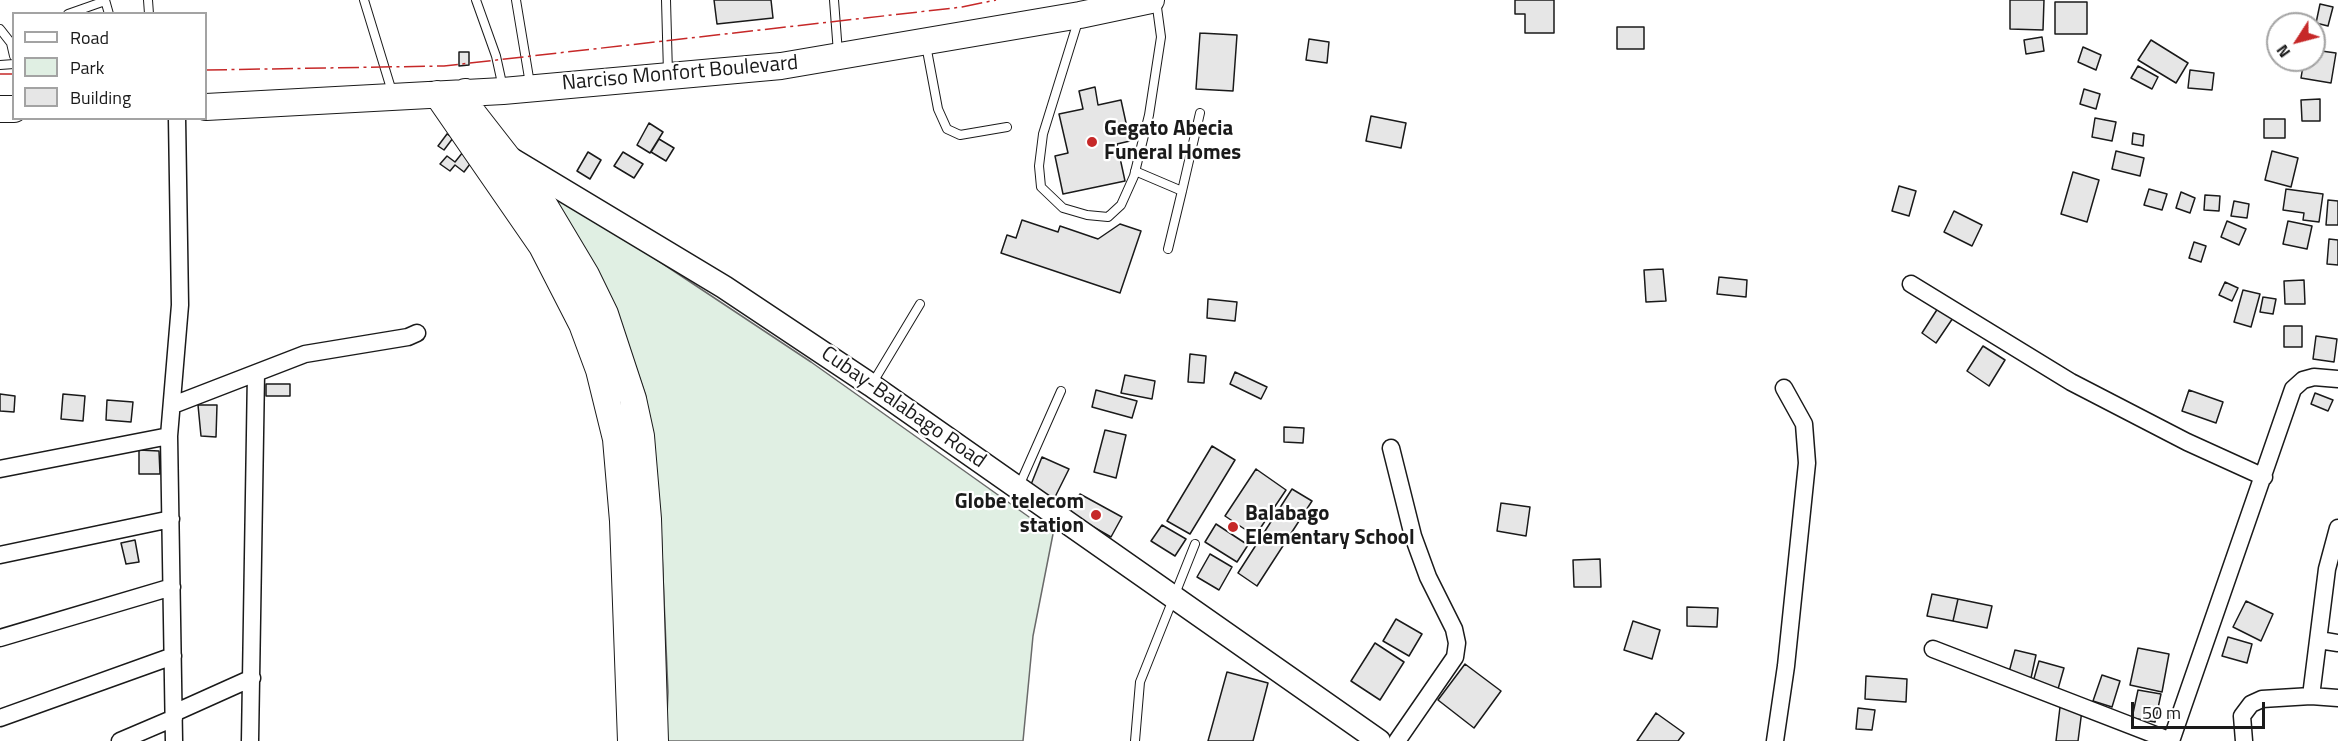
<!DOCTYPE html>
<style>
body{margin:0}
#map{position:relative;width:2338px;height:741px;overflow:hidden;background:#fff;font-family:"Titillium Web",sans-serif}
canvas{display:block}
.legend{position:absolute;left:12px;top:12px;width:195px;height:108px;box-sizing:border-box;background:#fff;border:2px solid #a3a3a3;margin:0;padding:8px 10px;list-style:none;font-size:18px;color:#1a1a1a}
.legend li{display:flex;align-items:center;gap:12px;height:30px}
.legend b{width:30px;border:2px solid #a3a3a3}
.north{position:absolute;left:2266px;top:12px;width:60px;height:60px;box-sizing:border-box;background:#fff;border:2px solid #a3a3a3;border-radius:50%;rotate:234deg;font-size:16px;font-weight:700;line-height:24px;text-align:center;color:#1a1a1a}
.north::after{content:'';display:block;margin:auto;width:21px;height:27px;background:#c62828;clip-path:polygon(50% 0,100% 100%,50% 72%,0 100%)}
.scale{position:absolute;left:2131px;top:702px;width:134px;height:27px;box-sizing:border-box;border:3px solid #1a1a1a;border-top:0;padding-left:8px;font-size:18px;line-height:21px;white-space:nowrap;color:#1a1a1a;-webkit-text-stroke:4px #fff;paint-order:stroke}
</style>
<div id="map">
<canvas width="2338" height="741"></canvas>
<ul class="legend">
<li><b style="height:8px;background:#fff"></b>Road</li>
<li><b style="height:16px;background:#e0efe3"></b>Park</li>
<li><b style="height:16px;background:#e6e6e6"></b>Building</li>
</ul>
<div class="north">N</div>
<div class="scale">50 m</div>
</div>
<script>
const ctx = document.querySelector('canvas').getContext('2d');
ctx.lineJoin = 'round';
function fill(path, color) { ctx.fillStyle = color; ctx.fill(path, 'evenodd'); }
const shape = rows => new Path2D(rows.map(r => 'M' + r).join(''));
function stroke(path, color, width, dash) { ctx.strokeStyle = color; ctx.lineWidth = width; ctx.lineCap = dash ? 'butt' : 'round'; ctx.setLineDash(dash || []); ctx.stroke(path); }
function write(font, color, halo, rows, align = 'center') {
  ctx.font = font + ' "Titillium Web",sans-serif'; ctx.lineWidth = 4.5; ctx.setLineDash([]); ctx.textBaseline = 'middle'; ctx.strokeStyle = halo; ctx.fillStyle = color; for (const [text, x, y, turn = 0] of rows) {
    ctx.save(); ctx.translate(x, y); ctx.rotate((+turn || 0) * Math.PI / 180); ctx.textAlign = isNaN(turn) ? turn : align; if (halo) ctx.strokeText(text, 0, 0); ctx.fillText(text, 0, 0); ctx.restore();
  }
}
const green = shape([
 [547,187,811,362,1053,534,1033,636,1023,741,666,741,668,692,661,529,646,397,615,305,547,187]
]);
const building = shape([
 [714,0,771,0,773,18,717,24,714,0],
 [1515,0,1554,0,1554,33,1525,33,1525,14,1515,14,1515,0],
 [2010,0,2044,0,2043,30,2010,29,2010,0],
 [2055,2,2087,2,2087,34,2055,34,2055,2],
 [2320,4,2333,7,2328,26,2316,23,2320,4],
 [1617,27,1644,27,1644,49,1617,49,1617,27],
 [1200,33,1237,35,1233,91,1196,89,1200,33],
 [2042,37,2044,51,2026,54,2024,40,2042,37],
 [1309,39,1329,42,1327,63,1306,60,1309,39],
 [2151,40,2188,63,2176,83,2138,60,2151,40],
 [2083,47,2101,55,2096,70,2078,62,2083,47],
 [2314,50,2336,53,2331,83,2301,78,2304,60,2314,60,2314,50],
 [459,52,469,52,469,65,459,66,459,52],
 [2138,66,2158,77,2152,89,2131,78,2138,66],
 [2190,70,2214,73,2212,90,2188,88,2190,70],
 [1095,87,1098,105,1121,100,1130,141,1117,144,1125,181,1063,194,1055,156,1068,153,1059,114,1083,109,1079,91,1095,87],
 [2084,89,2100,94,2096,109,2080,104,2084,89],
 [2320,99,2320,121,2302,121,2301,100,2320,99],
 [1371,116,1406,123,1401,148,1366,141,1371,116],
 [2095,118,2116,122,2112,141,2092,137,2095,118],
 [2264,119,2285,119,2285,138,2264,138,2264,119],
 [649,123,663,132,650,153,637,145,649,123],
 [2133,133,2144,135,2143,146,2132,144,2133,133],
 [447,134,453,138,444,150,438,146,447,134],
 [659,139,674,148,666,161,651,152,659,139],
 [2116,151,2144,158,2140,176,2112,169,2116,151],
 [2272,151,2298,158,2291,187,2265,180,2272,151],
 [463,152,473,160,464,172,455,165,450,171,440,164,447,156,455,162,463,152],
 [588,152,601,160,590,179,577,171,588,152],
 [623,152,643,164,634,178,614,166,623,152],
 [2073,172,2099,180,2087,222,2061,214,2073,172],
 [1899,186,1916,191,1909,216,1892,211,1899,186],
 [2149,189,2167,194,2162,210,2144,205,2149,189],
 [2286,189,2323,194,2319,222,2303,220,2304,213,2283,210,2286,189],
 [2181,192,2195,198,2190,213,2176,208,2181,192],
 [2205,195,2220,196,2219,211,2204,210,2205,195],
 [2328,200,2338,201,2338,225,2326,225,2328,200],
 [2234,201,2249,204,2247,218,2231,216,2234,201],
 [1954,211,1982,225,1972,246,1944,232,1954,211],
 [1022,220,1058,232,1060,226,1098,239,1120,224,1141,231,1120,293,1001,253,1007,235,1016,238,1022,220],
 [2227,221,2246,229,2239,245,2221,237,2227,221],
 [2288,221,2312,226,2307,249,2283,244,2288,221],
 [2329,239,2338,240,2338,265,2327,264,2329,239],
 [2194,242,2206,246,2201,262,2189,258,2194,242],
 [1663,269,1666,301,1646,302,1644,270,1663,269],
 [1719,277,1747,280,1746,297,1717,294,1719,277],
 [2304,280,2305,304,2285,304,2284,281,2304,280],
 [2225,282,2238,288,2232,301,2219,295,2225,282],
 [2243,290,2260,294,2251,327,2234,322,2243,290],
 [2263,297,2276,299,2273,314,2260,312,2263,297],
 [1208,299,1237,302,1235,321,1207,318,1208,299],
 [1940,305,1955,315,1936,343,1922,333,1940,305],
 [2284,326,2302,326,2302,347,2284,347,2284,326],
 [2316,336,2337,339,2334,362,2313,359,2316,336],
 [1983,346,2005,360,1989,386,1967,371,1983,346],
 [1190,354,1206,356,1204,383,1188,382,1190,354],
 [1235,372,1267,387,1261,399,1230,384,1235,372],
 [1125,375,1155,381,1152,399,1121,393,1125,375],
 [266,384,290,384,290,396,266,396,266,384],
 [1096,390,1137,401,1132,418,1092,407,1096,390],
 [2189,390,2223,402,2216,423,2182,411,2189,390],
 [2315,393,2333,400,2328,411,2311,404,2315,393],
 [0,394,15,396,14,412,0,411,0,394],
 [63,394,85,396,83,421,61,419,63,394],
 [107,400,133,402,131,422,106,420,107,400],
 [198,405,217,405,216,437,201,436,198,405],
 [1284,427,1304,428,1303,443,1284,442,1284,427],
 [1105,430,1126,435,1116,478,1094,472,1105,430],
 [1212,446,1235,460,1190,534,1167,521,1212,446],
 [139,450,159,451,160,474,139,474,139,450],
 [1042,457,1069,469,1053,501,1030,487,1042,457],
 [1256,469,1286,490,1255,536,1225,516,1256,469],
 [1292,489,1312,501,1257,586,1238,573,1292,489],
 [1080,494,1122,517,1111,537,1069,513,1080,494],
 [1501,503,1530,507,1526,536,1497,531,1501,503],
 [1216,524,1248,545,1237,562,1205,542,1216,524],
 [1162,525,1186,539,1175,556,1151,541,1162,525],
 [135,540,139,562,126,564,121,543,135,540],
 [1210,554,1232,567,1219,590,1197,577,1210,554],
 [1600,559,1601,587,1574,587,1573,560,1600,559],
 [1932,594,1958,599,1953,621,1927,616,1932,594],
 [1958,599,1992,606,1987,628,1953,621,1958,599],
 [2246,601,2273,614,2261,641,2233,627,2246,601],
 [1687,607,1718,608,1717,627,1687,626,1687,607],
 [1396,619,1422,634,1409,656,1383,641,1396,619],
 [1633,621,1660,630,1652,659,1624,650,1633,621],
 [2228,637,2252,644,2247,663,2222,656,2228,637],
 [1375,643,1404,662,1380,700,1351,681,1375,643],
 [2138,648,2169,654,2162,692,2130,685,2138,648],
 [2015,650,2036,655,2031,678,2009,672,2015,650],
 [2039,661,2064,668,2058,689,2033,682,2039,661],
 [1465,664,1501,691,1474,728,1438,700,1465,664],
 [1227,672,1268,683,1253,741,1208,741,1227,672],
 [2102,675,2120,681,2112,707,2093,701,2102,675],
 [1866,676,1907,679,1906,702,1865,699,1866,676],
 [2138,690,2161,694,2155,722,2132,718,2138,690],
 [2060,707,2082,710,2078,741,2056,741,2060,707],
 [1858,708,1875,710,1872,730,1856,729,1858,708],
 [1656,713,1684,733,1678,741,1637,741,1656,713]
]);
const service = shape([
 [105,0,109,14],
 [148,0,149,14],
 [364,0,393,95],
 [476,0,496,56,503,88],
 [516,0,530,84],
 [666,0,668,73],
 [834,0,838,53],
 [68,14,105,1],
 [1079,18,1043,134,1039,166,1041,187,1063,208,1087,215,1108,217,1121,205,1134,176,1149,115,1161,37,1156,0],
 [0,29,11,43,14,56],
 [926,45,938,109,947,129,960,135,1007,127],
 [0,65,14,64],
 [1135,171,1182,191,1168,249],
 [1182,191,1200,113],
 [872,384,920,304],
 [1019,486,1061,391],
 [1135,741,1140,682,1195,544]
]);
const minor = shape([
 [1911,284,2071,382,2187,442,2264,477],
 [173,405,305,354,408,337,417,333],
 [1391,448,1413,536,1428,577,1454,629,1457,643,1455,657,1397,741],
 [0,469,169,436],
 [0,555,171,519],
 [0,638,172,587],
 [2319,640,2338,643],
 [1933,649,2171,741,2293,389,2303,380,2314,377,2338,379],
 [2311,696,2338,698],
 [174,713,252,678],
 [0,718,173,656],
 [120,741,174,718],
 [174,741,169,436,180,305,177,118],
 [250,741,256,373],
 [1775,741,1786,666,1807,463,1804,424,1784,388],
 [2244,741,2242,716,2251,704,2262,699,2311,696,2327,569,2338,528]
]);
const secondary = shape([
 [508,157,724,287,871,385,1379,741]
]);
const primary = shape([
 [465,92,472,112,543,203,586,275,605,314,633,399,641,436,648,519,655,741],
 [437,94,542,246,582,324,599,370,616,439,623,521,631,741],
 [206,107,503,91,781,66,1080,15,1151,0],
 [0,109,14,109]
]);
const power = shape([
 [206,70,444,66,962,7,996,0],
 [0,74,14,74]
]);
const markers = [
 [1092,142,6,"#c62828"],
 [1096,515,6,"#c62828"],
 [1233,527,6,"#c62828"]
];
const streetNames = [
 ["Narciso Monfort Boulevard",680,74,-5],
 ["Cubay-Balabago Road",903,408,35]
];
const poiNames = [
 ["Gegato Abecia",1104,130],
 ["Funeral Homes",1104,154],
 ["Globe telecom",1084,503,"right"],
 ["station",1084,527,"right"],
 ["Balabago",1245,515],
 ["Elementary School",1245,539]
];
fill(green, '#e0efe3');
stroke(green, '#6a6a6a', 1.5);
fill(building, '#e6e6e6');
stroke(building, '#1a1a1a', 1.5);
stroke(service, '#1a1a1a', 10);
stroke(minor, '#1a1a1a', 19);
stroke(secondary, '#1a1a1a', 25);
stroke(primary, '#1a1a1a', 28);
stroke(service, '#fff', 8);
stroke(minor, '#fff', 16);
stroke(secondary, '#fff', 22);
stroke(primary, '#fff', 26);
stroke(power, '#c62828', 1.5, [21, 4.5, 3, 4.5]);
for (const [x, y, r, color] of markers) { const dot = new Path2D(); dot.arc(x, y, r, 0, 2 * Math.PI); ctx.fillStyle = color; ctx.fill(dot); stroke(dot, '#fff', 2); }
write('21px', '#1a1a1a', '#fff', streetNames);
write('bold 21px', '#1a1a1a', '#fff', poiNames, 'left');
</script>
